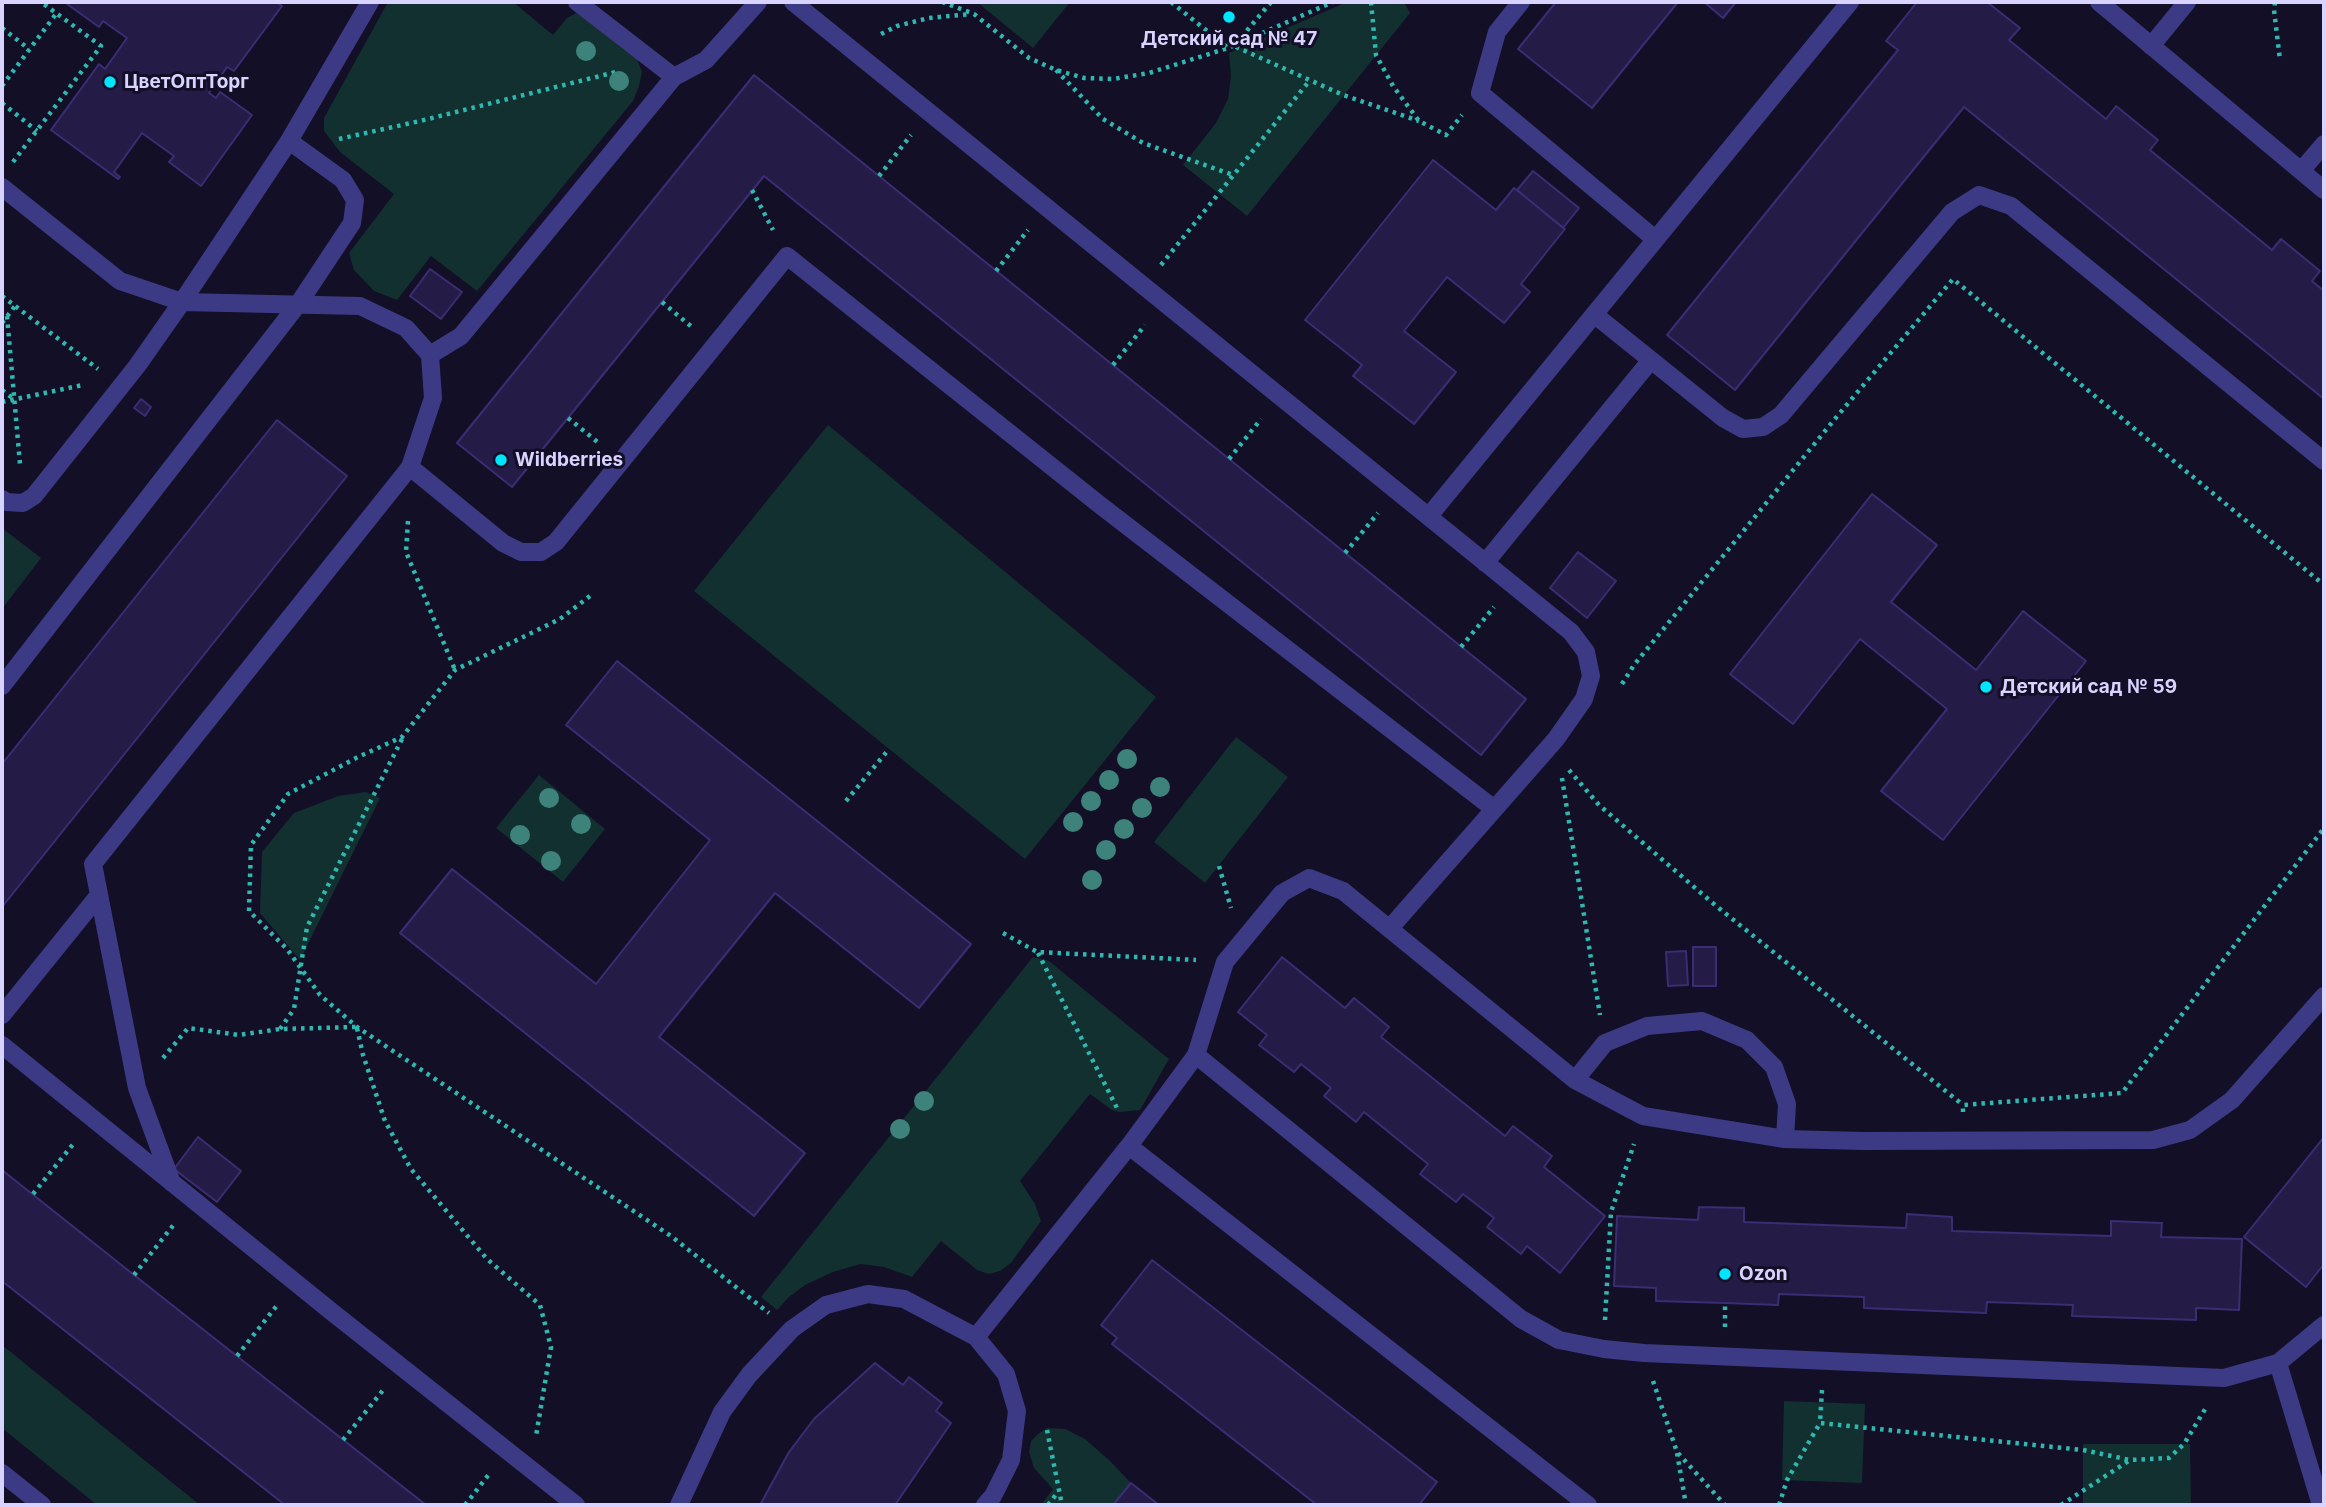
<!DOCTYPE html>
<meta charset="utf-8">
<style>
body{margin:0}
#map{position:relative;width:2326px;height:1507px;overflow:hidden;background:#130f26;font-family:Inter,sans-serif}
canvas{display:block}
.frame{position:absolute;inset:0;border:4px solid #d9d4ff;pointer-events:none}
</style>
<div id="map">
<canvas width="2326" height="1507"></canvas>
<div class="frame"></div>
</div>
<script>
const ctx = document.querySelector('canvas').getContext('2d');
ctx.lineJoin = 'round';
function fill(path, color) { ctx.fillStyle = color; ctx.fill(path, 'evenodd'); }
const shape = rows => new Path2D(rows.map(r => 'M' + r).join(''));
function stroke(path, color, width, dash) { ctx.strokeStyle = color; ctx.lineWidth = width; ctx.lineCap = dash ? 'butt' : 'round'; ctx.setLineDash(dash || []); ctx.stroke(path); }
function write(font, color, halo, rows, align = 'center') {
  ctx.font = font + ' Inter,sans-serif'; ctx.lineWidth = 6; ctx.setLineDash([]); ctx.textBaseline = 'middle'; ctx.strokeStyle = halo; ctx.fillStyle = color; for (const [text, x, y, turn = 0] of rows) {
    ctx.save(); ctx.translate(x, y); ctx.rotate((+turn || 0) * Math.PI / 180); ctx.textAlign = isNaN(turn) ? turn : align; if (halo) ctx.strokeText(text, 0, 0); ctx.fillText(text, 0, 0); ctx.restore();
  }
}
const green = shape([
 [388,2,513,2,553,35,567,18,576,13,583,15,636,56,642,72,639,86,633,101,477,291,431,256,397,300,374,291,354,270,349,253,394,194,340,152,324,131,324,118],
 [977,2,1070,2,1033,48],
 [1347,2,1404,2,1410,13,1247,216,1183,165,1216,123,1228,99,1231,76,1229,53],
 [828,425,1156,697,1025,859,694,591],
 [2,528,41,558,2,609],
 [1236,737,1288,777,1205,883,1154,842],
 [539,775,605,829,563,882,496,828],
 [366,792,380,798,300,960,260,913,262,852,294,813,338,796],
 [1033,957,1049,961,1169,1059,1140,1110,1119,1112,1112,1110,1090,1094,1020,1181,1035,1204,1041,1221,1011,1263,1000,1271,989,1274,977,1270,941,1241,912,1277,884,1267,861,1264,833,1272,805,1285,789,1297,777,1310,767,1302,761,1297],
 [2,1345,200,1505,97,1505,2,1428],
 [1784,1401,1865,1404,1862,1483,1782,1480],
 [1047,1428,1065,1429,1085,1439,1110,1461,1131,1483,1113,1505,1041,1505,1053,1489,1034,1468,1029,1452,1031,1441,1038,1434],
 [2083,1444,2190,1444,2191,1505,2083,1505]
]);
const building = shape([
 [68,2,276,2,282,6,234,71,227,67,209,93,216,98,220,92,252,115,201,186,169,162,174,156,142,133,114,172,120,177,118,179,51,130,99,64,105,69,127,38,103,21,99,27,67,4,68,2],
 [1556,2,1678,2,1592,108,1518,49,1556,2],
 [1704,2,1736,2,1723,18,1704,2],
 [1917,2,1987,2,2020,28,2009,40,2106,119,2116,106,2158,140,2150,150,2272,250,2281,239,2320,271,2312,281,2324,291,2324,399,1964,107,1735,390,1667,335,1898,50,1886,41,1917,2],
 [754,75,1526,699,1481,755,764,176,512,487,457,443,754,75],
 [1433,160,1496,210,1514,188,1565,229,1521,284,1530,292,1504,323,1447,277,1404,331,1456,372,1414,424,1353,376,1362,365,1305,320,1433,160],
 [1533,171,1579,208,1563,228,1517,190,1533,171],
 [430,269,462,292,441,319,410,296,430,269],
 [141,399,151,407,145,416,134,408,141,399],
 [277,420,347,476,2,907,2,764,277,420],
 [1872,494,1937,545,1891,602,1976,670,2023,611,2086,661,1943,840,1881,791,1947,709,1860,639,1793,724,1730,674,1872,494],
 [1578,552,1616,581,1587,618,1550,588,1578,552],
 [617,661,971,944,919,1008,775,893,659,1037,805,1153,754,1216,400,933,452,869,596,984,710,840,566,725,617,661],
 [1693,947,1716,947,1716,986,1693,986,1693,947],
 [1686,951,1688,985,1668,986,1666,952,1686,951],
 [1282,957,1345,1008,1354,998,1389,1027,1381,1037,1505,1136,1513,1126,1531,1140,1552,1156,1544,1167,1605,1216,1560,1273,1527,1246,1521,1254,1487,1227,1494,1218,1463,1194,1456,1202,1420,1174,1428,1164,1364,1112,1356,1122,1324,1096,1331,1088,1301,1064,1294,1072,1259,1045,1267,1035,1238,1012,1282,957],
 [198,1137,241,1171,217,1202,174,1169,198,1137],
 [2324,1137,2324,1264,2306,1287,2244,1237,2324,1137],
 [2,1170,134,1275,426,1505,285,1505,2,1281,2,1170],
 [1699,1207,1744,1208,1744,1222,1906,1228,1907,1214,1952,1217,1952,1231,2111,1236,2111,1221,2162,1223,2161,1237,2242,1239,2239,1310,2196,1308,2196,1320,2072,1316,2073,1305,1987,1302,1986,1313,1864,1308,1864,1297,1779,1294,1778,1305,1725,1303,1656,1301,1656,1288,1614,1286,1617,1216,1698,1220,1699,1207],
 [1152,1260,1437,1482,1419,1505,1317,1505,1112,1344,1117,1338,1101,1325,1152,1260],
 [875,1363,903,1385,909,1377,942,1403,936,1411,951,1423,895,1505,760,1505,789,1452,814,1419,875,1363],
 [1131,1483,1159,1505,1113,1505,1131,1483]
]);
const path = shape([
 [942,2,974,14,1029,58,1056,70,1084,78,1113,79,1149,73,1228,48,1333,2],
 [1171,2,1227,47],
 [1271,2,1234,46,1343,95,1419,121],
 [1371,2,1376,55,1393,86,1419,121,1446,135,1462,115],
 [2275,2,2274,10,2280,60],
 [2,28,29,49],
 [881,34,897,26,929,18,971,14],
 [1056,70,1103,119,1143,143,1233,175],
 [2,86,56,14],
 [2,103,37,131],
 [339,139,420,121,616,72],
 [13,162,101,46,41,2],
 [879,176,911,135],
 [752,190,773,230],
 [1161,265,1310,80],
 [996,271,1028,230],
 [2,296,98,369],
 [662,302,693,328],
 [7,316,20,464],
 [2,323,15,306],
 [1113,365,1145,325],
 [2,390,15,400],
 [2,402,83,385],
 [568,418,600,444],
 [1229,459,1261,419],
 [408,521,406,552,455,670],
 [1345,553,1378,513],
 [590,596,560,619,455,670,402,737,358,757,288,794,251,845,249,911,287,949,320,995,357,1027,671,1236,769,1313],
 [1461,647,1494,607],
 [1622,684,1634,665,1834,420,1953,279,2324,585],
 [1569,770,1599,805,1715,905,1963,1105],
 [1562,778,1600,1015],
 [846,801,889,749],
 [1219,866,1231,908],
 [1003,933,1037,952,1196,960],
 [1038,953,1118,1110],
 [357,1028,363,1055,385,1121,411,1169,487,1259,540,1305,551,1347,536,1436],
 [280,1029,294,1009,307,927,402,739],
 [163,1058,188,1028,239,1035,280,1029,356,1027],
 [1963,1112,1963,1105,2122,1093,2324,828],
 [33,1194,74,1143],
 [134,1275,175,1223],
 [1605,1320,1611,1212,1634,1144],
 [1725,1327,1725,1303],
 [237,1356,278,1304],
 [1653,1381,1677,1452,1725,1505],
 [1822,1390,1820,1423,2083,1450,2130,1460,2169,1458,2184,1444,2207,1406],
 [1047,1430,1062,1505],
 [343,1440,384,1389],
 [1677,1453,1686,1505],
 [465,1505,490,1473],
 [1048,1505,1058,1492],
 [1779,1505,1787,1480,1820,1423],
 [2061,1505,2130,1460]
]);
const service = shape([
 [577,2,674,77],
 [793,2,1571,632,1586,652,1591,676,1584,699,1556,739,1390,928],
 [1521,2,1497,32,1480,93,1655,239],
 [2099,2,2324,190],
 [2151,46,2187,2],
 [2301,171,2324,144],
 [2,187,120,281,182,302,360,306,406,328,430,355,433,398,410,467,93,864,137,1088,172,1183],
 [1595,315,1723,418,1743,429,1763,427,1781,415,1952,212,1979,195,2011,206,2324,461],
 [430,355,461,336,674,77,706,60,758,2],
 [410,467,503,543,521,552,541,552,556,542,787,256,1100,505,1493,808],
 [2,499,6,502,23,503,34,496,137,366,182,302,289,141,370,2],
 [1429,516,1850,2],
 [1485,563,1651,360],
 [2,686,299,303,352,223,355,200,343,180,289,141],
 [2,1015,99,895],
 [2,1045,332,1312,576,1505],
 [1196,1055,1521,1319,1559,1340,1604,1349,1644,1353,2224,1378,2278,1363,2324,1325],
 [1575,1080,1605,1043,1647,1026,1702,1021,1747,1040,1774,1067,1787,1104,1785,1139],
 [1129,1146,1588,1505],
 [2278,1363,2321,1505],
 [679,1505,722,1412,749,1375,792,1329,826,1305,868,1294,904,1299,976,1337],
 [985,1505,993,1496,1011,1460,1017,1411,1006,1374,976,1337,1129,1146,1196,1055,1225,962,1282,893,1309,878,1343,891,1575,1080,1643,1116,1785,1139,1863,1141,2153,1140,2190,1130,2232,1100,2324,996]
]);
const tertiary = shape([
 [2,1473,42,1505]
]);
const trees = [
 [586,51],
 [619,81],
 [1127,759],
 [1109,780],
 [1160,787],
 [549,798],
 [1091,801],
 [1142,808],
 [1073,822],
 [581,824],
 [1124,829],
 [520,835],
 [1106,850],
 [551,861],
 [1092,880],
 [924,1101],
 [900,1129]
];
const markers = [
 [1229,17,7,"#00e5ff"],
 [110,82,7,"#00e5ff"],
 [501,460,7,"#00e5ff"],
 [1986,687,7,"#00e5ff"],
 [1725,1274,7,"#00e5ff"]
];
const poiNames = [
 ["Детский сад № 47",1229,39,"center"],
 ["ЦветОптТорг",124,82],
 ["Wildberries",515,460],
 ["Детский сад № 59",2000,687],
 ["Ozon",1739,1274]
];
fill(green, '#12302f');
fill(building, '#241b47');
stroke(building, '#3b2d73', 2);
stroke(path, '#2fb8b0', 4.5, [3.5, 5]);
stroke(service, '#3d3a85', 18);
stroke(tertiary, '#3d3a85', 18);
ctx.fillStyle = '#3d827b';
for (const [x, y] of trees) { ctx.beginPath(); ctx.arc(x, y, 10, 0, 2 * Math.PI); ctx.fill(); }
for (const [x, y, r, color] of markers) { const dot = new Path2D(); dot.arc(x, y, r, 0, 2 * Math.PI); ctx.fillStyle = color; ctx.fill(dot); stroke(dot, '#130f26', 2.5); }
write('bold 19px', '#d9d4ff', '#130f26', poiNames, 'left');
</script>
